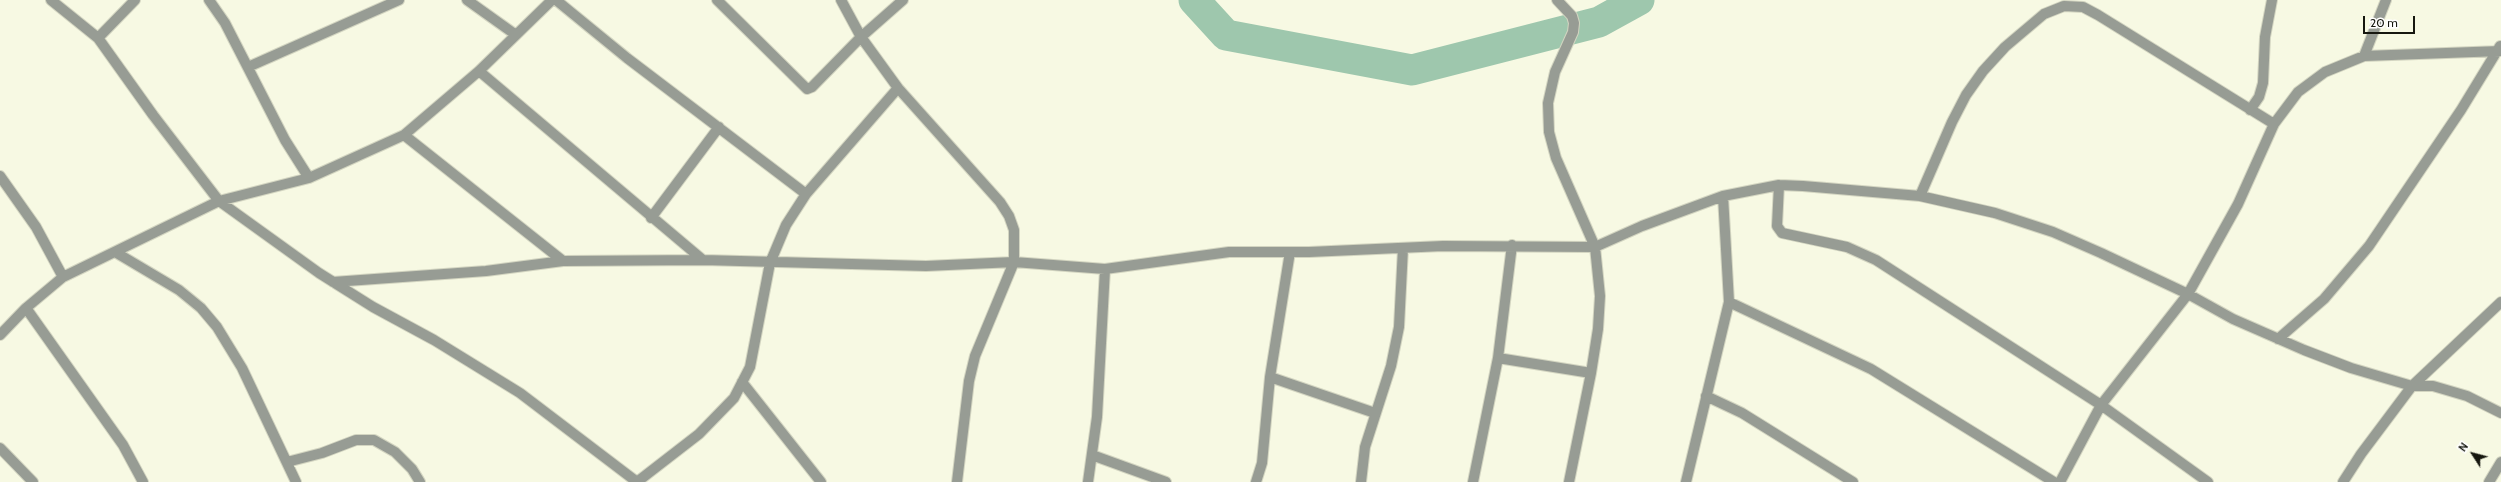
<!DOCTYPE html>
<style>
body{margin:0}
#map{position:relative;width:2501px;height:482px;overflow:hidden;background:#f7f9e3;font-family:Cabin,sans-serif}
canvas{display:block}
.north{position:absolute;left:2453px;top:434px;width:40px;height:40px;-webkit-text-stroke:3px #fff;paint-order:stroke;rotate:306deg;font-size:11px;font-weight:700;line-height:16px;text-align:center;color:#16170f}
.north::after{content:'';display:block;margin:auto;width:14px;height:18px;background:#16170f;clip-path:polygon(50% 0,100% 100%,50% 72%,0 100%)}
.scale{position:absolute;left:2363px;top:16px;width:52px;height:18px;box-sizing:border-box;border:2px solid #16170f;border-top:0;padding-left:5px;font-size:12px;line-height:14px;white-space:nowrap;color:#16170f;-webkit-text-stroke:3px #fff;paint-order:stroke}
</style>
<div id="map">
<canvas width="2501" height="482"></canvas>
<div class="north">N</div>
<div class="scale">20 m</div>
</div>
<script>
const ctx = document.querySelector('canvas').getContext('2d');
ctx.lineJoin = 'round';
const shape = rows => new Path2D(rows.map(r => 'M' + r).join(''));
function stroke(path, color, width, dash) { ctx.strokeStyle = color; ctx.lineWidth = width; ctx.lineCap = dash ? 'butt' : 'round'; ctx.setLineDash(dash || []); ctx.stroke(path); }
const river = shape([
 [1194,0,1226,35,1412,70,1599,22,1639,0]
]);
const street = shape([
 [51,0,98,38,153,115,219,201,319,273,373,307,434,340,520,393,637,482],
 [209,0,225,23,285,140,309,178],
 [467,0,516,35],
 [556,0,627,58,806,194],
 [717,0,807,89,812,87,861,37,903,0],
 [841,0,861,37,898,88,1000,202,1009,216,1014,230,1014,262,975,356,969,381,957,482],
 [1557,0,1572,16,1574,23,1573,32,1555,72,1548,103,1549,132,1556,158,1595,247,1600,296,1598,329,1591,373,1569,482],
 [98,38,135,0],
 [2364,56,2386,0],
 [248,67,399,0],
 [479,71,703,260],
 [2250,110,2259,97,2263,83,2265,37,2272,0],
 [404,135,563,261],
 [0,176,36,227,63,277],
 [1779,185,1777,226,1782,233,1847,247,1876,260,2101,405,2208,482],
 [1920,196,1952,122,1966,95,1983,71,2005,47,2044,14,2064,6,2083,7,2098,15,2274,124],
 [651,218,719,127],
 [115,252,179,290,201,308,217,327,242,368,296,482],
 [333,282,486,271,563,261,703,260,926,266,1014,262,1105,269,1229,252,1309,252,1443,246,1595,247,1642,226,1723,196,1779,185,1803,186,1920,196,1995,213,2053,232,2101,253,2188,294,2233,319,2304,350,2351,368,2412,386,2433,386,2467,396,2501,413],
 [1729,302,1871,369,2054,482],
 [26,308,123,445,143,482],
 [0,335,26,308,63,277,219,201,309,178,404,135,479,71,552,0],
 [2278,339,2324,299,2369,246,2461,110,2500,46],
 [1498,358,1591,373],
 [1270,377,1375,413],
 [742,382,821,482],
 [1706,396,1742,413,1853,482],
 [0,448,33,482],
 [1092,455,1166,482],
 [287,462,322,453,356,440,374,440,395,452,412,469,420,482],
 [637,482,699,434,734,398,750,367,770,263,786,225,806,194,898,88],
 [1088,482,1097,417,1105,269],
 [1256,482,1262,463,1270,377,1290,252],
 [1361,482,1365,447,1391,366,1399,327,1403,248],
 [1473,482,1498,358,1512,245],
 [1686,482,1729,302,1723,196],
 [2060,482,2101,405,2188,294,2238,204,2274,124,2298,92,2325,72,2364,56,2501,51],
 [2343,482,2361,454,2412,386,2501,302],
 [2489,482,2501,462]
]);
stroke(river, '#9ec7ad', 31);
stroke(street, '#d3d5c1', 12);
stroke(street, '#979c94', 10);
</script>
